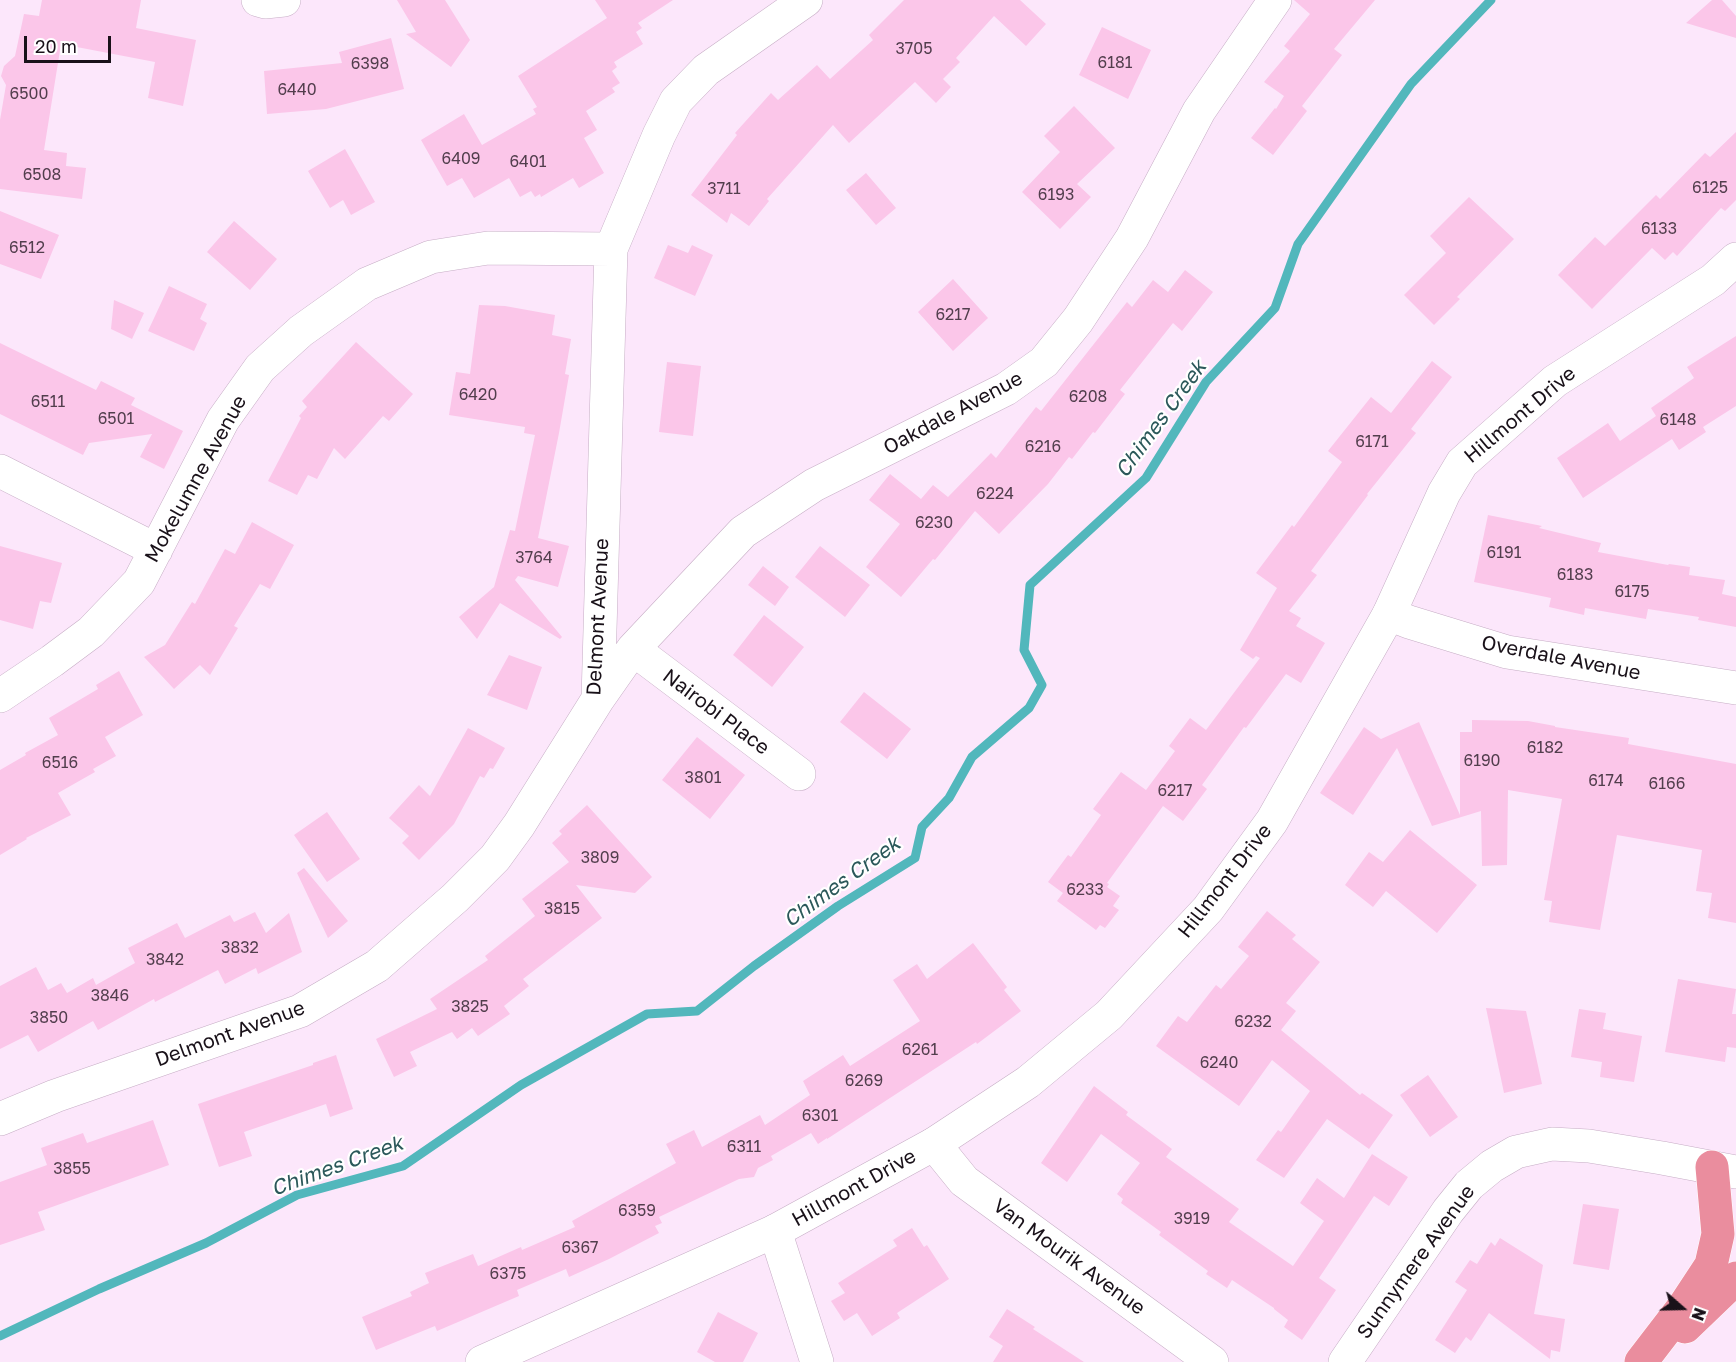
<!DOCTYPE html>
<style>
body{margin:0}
#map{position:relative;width:1736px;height:1362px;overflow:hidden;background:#fce7fb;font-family:"Golos Text",sans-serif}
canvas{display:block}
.north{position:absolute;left:1652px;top:1278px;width:60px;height:60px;-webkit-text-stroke:4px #fff;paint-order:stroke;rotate:110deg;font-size:16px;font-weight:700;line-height:24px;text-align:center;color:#191119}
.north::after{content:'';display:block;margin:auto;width:21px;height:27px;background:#191119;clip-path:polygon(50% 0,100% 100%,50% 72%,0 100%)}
.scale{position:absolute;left:24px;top:36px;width:87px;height:27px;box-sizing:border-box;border:3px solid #191119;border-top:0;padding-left:8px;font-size:18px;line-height:21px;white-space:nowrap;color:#191119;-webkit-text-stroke:4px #fff;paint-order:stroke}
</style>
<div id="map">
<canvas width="1736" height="1362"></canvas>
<div class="north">N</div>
<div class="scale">20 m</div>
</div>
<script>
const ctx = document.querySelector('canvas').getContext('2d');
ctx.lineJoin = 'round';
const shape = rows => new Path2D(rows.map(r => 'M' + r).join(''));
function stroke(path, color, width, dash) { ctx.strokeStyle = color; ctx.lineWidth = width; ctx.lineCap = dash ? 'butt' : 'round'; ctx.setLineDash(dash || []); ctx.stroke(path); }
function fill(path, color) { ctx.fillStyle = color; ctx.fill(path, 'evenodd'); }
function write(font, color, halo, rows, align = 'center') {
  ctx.font = font + ' "Golos Text",sans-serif'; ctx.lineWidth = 4.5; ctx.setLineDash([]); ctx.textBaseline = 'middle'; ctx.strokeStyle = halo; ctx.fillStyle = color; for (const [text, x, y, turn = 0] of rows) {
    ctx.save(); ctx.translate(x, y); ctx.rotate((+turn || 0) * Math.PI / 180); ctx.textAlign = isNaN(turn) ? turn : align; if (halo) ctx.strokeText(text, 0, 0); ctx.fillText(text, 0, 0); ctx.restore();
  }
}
const stream = shape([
 [0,1336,99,1289,206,1243,297,1195,403,1166,521,1085,647,1014,697,1011,754,966,838,906,915,858,922,827,949,798,972,757,1029,708,1042,685,1024,650,1030,585,1146,478,1206,382,1275,308,1298,244,1411,84,1491,0]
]);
const building = shape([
 [42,0,141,0,136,28,196,40,183,106,148,98,155,62,61,44,44,150,67,153,66,166,86,168,82,199,0,189,0,120,6,85,1,76,4,66,15,56,24,14,39,16],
 [397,0,445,0,470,40,451,67,406,34,416,32],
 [595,0,673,0,638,23,642,28,636,32,643,44,614,62,617,67,612,71,620,83,612,88,615,92,586,111,597,130,584,138,604,173,579,188,573,178,541,197,540,194,535,197,531,191,520,197,509,178,474,198,462,178,447,186,421,140,464,114,482,145,536,114,533,109,537,107,518,76,607,18],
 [904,0,1020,0,1046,24,1026,46,994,16,956,58,960,62,943,79,951,87,936,103,915,82,849,143,833,125,767,199,769,201,749,226,731,213,727,223,691,195,737,135,735,133,771,93,778,100,817,65,830,79,873,40,869,35],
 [1294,0,1375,0,1334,49,1342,55,1302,106,1307,111,1273,155,1251,138,1275,108,1276,109,1284,96,1264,82,1290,51,1284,46,1310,14],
 [1712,0,1722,0,1736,16,1736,38,1686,23],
 [1102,27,1151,50,1128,99,1079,75],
 [391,38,404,89,326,109,267,114,264,71,342,63,339,52],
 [1074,106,1115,148,1077,184,1091,197,1060,229,1022,192,1060,152,1044,136],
 [1736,132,1736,200,1725,211,1721,208,1677,256,1673,252,1665,260,1652,248,1592,309,1558,275,1595,237,1605,246,1656,195,1660,199,1705,153,1710,157],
 [345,149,375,202,351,215,343,200,330,208,308,171],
 [866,173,896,208,876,225,846,190],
 [1469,197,1514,239,1457,297,1460,299,1434,325,1404,295,1446,253,1430,236],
 [0,211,59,235,41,279,0,264],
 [234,221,277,259,250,290,207,252],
 [668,245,688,253,692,245,713,255,695,296,654,278],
 [1185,270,1213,292,1182,331,1173,323,1120,390,1125,394,1095,433,1093,432,1072,459,1069,457,1048,484,999,534,975,511,935,560,933,559,901,597,866,567,900,524,869,500,890,474,921,499,933,485,948,497,991,453,996,458,1036,407,1041,411,1127,302,1132,307,1153,280,1168,292],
 [953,279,988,318,953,351,918,312],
 [169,286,207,304,200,319,207,323,194,351,148,331],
 [114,300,144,313,132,339,111,329],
 [479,305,505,306,555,315,552,335,571,339,565,374,569,375,559,433,538,538,569,546,558,587,518,576,515,580,562,637,560,639,500,603,477,639,459,617,494,587,510,530,515,531,535,435,524,433,525,427,449,415,456,372,470,374],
 [1736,336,1736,406,1703,427,1706,432,1679,450,1672,439,1583,498,1557,458,1608,423,1620,441,1656,416,1651,408,1694,378,1687,367],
 [356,342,413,394,389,421,383,416,345,459,334,448,317,479,308,475,297,495,268,481,301,418,299,416,307,407,302,401],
 [0,343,96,390,101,381,135,398,131,405,183,431,164,469,140,457,152,434,89,443,83,455,0,414],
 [1432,361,1452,377,1411,429,1416,433,1367,494,1368,495,1311,571,1317,575,1289,611,1301,618,1296,626,1325,643,1301,683,1286,674,1246,728,1244,727,1202,785,1207,789,1183,821,1163,806,1107,883,1109,884,1107,887,1120,896,1113,906,1119,910,1105,928,1100,925,1096,930,1057,901,1063,893,1048,882,1068,855,1071,857,1101,815,1093,809,1121,772,1146,790,1175,751,1169,746,1190,718,1206,730,1260,658,1256,656,1253,659,1240,650,1277,588,1256,573,1292,525,1294,527,1342,462,1328,451,1371,397,1391,413],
 [667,362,701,366,693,436,659,432],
 [1488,515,1542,526,1539,528,1601,543,1598,552,1668,565,1669,564,1690,567,1689,575,1725,580,1722,594,1736,597,1736,627,1698,620,1699,617,1648,609,1646,619,1585,608,1584,615,1549,607,1551,598,1474,582],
 [252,522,294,545,270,589,260,584,234,626,238,628,210,675,200,665,174,689,144,657,165,645,192,602,195,604,225,549,235,554],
 [0,546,62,563,51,603,40,601,33,629,0,620],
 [820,546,870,585,845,617,795,577],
 [763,566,789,587,775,606,748,585],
 [764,615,804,647,772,687,733,655],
 [509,655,542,667,527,710,487,695],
 [119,671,143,715,105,737,116,756,93,769,95,772,58,793,71,815,26,838,27,839,0,855,0,770,26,755,25,753,58,735,49,718,98,689,96,685],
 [864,692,911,729,887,759,840,722],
 [1472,720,1528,721,1555,726,1555,727,1629,738,1628,744,1736,764,1736,923,1708,918,1712,893,1696,891,1702,850,1617,835,1600,930,1549,922,1552,901,1544,900,1562,799,1508,790,1507,865,1482,866,1481,811,1432,826,1397,748,1353,815,1320,793,1364,727,1381,739,1419,722,1460,815,1460,732,1472,732],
 [468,728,505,748,493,769,490,768,484,778,480,776,454,824,419,860,402,843,409,836,389,818,419,785,430,796],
 [697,737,745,775,710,819,662,780],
 [587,805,652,877,635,893,576,885,602,918,523,979,529,986,504,1006,510,1014,478,1036,472,1028,457,1039,452,1032,410,1052,417,1066,394,1077,376,1039,437,1009,430,999,488,960,485,956,535,916,522,899,569,862,552,843,562,834,559,831],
 [327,812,360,859,327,882,294,835],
 [1410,830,1477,885,1437,933,1386,891,1373,907,1345,885,1369,852,1383,862],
 [304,868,348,921,328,938,297,873],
 [1267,911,1296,935,1292,939,1320,962,1286,1003,1296,1011,1281,1030,1360,1095,1362,1093,1393,1115,1369,1149,1327,1119,1284,1178,1256,1160,1278,1130,1281,1132,1310,1091,1272,1060,1239,1106,1156,1046,1178,1016,1187,1022,1216,985,1221,989,1249,956,1238,947],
 [255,912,266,933,289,913,302,952,258,974,256,968,225,984,218,970,155,1002,154,999,98,1030,93,1021,38,1052,28,1035,0,1049,0,986,36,967,48,990,61,983,67,993,93,978,96,985,135,963,128,948,177,923,185,938,230,915,234,922],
 [973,943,1007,987,1004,990,1021,1011,977,1044,976,1042,827,1139,827,1138,818,1144,811,1133,771,1156,773,1160,758,1168,754,1177,739,1179,659,1217,662,1223,655,1226,659,1233,609,1259,569,1277,566,1269,517,1290,519,1296,437,1331,435,1326,376,1350,362,1317,412,1296,410,1292,429,1283,425,1273,473,1254,478,1266,521,1247,522,1250,575,1227,572,1221,676,1163,666,1144,694,1130,702,1147,760,1115,765,1125,810,1095,803,1081,843,1055,850,1066,920,1021,893,980,917,964,927,979],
 [1678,979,1736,989,1732,1014,1736,1014,1736,1048,1727,1047,1725,1062,1665,1052],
 [1486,1008,1526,1011,1542,1084,1504,1093],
 [1579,1009,1606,1013,1603,1029,1642,1036,1634,1082,1600,1077,1602,1062,1571,1057],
 [336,1055,353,1109,330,1117,326,1104,244,1132,252,1156,219,1167,198,1104,313,1065,313,1063],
 [1428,1075,1458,1117,1430,1137,1400,1095],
 [1094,1086,1128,1112,1126,1115,1172,1149,1166,1157,1239,1209,1229,1222,1293,1266,1324,1221,1300,1203,1317,1178,1344,1198,1372,1154,1408,1177,1389,1206,1374,1196,1319,1278,1336,1290,1302,1340,1284,1327,1288,1320,1274,1309,1274,1308,1232,1280,1227,1288,1206,1274,1208,1271,1159,1235,1161,1232,1121,1203,1123,1199,1117,1194,1140,1163,1101,1134,1067,1182,1041,1163],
 [153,1120,169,1165,38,1212,45,1230,0,1245,0,1182,47,1165,41,1148,83,1133,87,1143],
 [1583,1204,1619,1209,1609,1270,1573,1264],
 [912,1228,924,1247,927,1245,949,1279,897,1313,900,1318,872,1336,857,1313,844,1321,831,1301,845,1293,838,1283,897,1246,893,1240],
 [1500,1238,1543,1265,1534,1314,1565,1319,1560,1352,1551,1350,1550,1359,1489,1313,1471,1341,1466,1337,1455,1353,1435,1340,1467,1290,1455,1282,1470,1260,1477,1264,1491,1242,1495,1246],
 [1007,1309,1035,1327,1033,1329,1084,1362,993,1362,1003,1346,989,1337],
 [718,1312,758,1333,743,1362,715,1362,697,1352]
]);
const minor = shape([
 [258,0,265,2,284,0],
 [0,471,156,550],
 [1389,614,1409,622,1507,652,1736,688],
 [633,649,799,774],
 [0,696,52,661,91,632,139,582,223,420,260,368,301,331,367,284,431,257,488,248,611,249],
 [598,699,633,649,743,532,814,485,1006,389,1044,362,1078,320,1132,238,1199,111,1275,0],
 [0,1119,55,1096,300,1011,377,966,455,898,495,858,519,825,598,699,611,249,659,135,676,101,706,70,806,0],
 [934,1144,964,1181,1212,1362],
 [775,1231,817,1362],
 [1345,1362,1448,1211,1469,1185,1492,1166,1516,1152,1552,1144,1589,1146,1662,1158,1736,1172]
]);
const tertiary = shape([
 [482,1362,775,1231,934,1144,1028,1082,1109,1015,1208,909,1272,821,1389,614,1444,493,1462,463,1555,381,1713,280,1736,259]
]);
const motorway = shape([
 [1685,1327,1736,1278],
 [1641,1362,1684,1306,1711,1265,1718,1234,1712,1167]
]);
const numberNames = [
 ["3705",914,49],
 ["6181",1115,63],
 ["6398",370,64],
 ["6440",297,90],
 ["6500",29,94],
 ["6409",461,159],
 ["6401",528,162],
 ["6508",42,175],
 ["6125",1710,188],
 ["3711",724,189],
 ["6193",1056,195],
 ["6133",1659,229],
 ["6512",27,248],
 ["6217",953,315],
 ["6420",478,395],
 ["6208",1088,397],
 ["6511",48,402],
 ["6501",116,419],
 ["6148",1678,420],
 ["6171",1372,442],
 ["6216",1043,447],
 ["6224",995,494],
 ["6230",934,523],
 ["6191",1504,553],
 ["3764",534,558],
 ["6183",1575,575],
 ["6175",1632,592],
 ["6182",1545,748],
 ["6190",1482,761],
 ["6516",60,763],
 ["3801",703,778],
 ["6174",1606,781],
 ["6166",1667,784],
 ["6217",1175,791],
 ["3809",600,858],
 ["6233",1085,890],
 ["3815",562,909],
 ["3832",240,948],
 ["3842",165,960],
 ["3846",110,996],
 ["3825",470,1007],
 ["3850",49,1018],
 ["6232",1253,1022],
 ["6261",920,1050],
 ["6240",1219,1063],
 ["6269",864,1081],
 ["6301",820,1116],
 ["6311",744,1147],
 ["3855",72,1169],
 ["6359",637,1211],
 ["3919",1192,1219],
 ["6367",580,1248],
 ["6375",508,1274]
];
const streetNames = [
 ["Oakdale Avenue",953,413,-28],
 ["Hillmont Drive",1520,415,-40],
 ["Mokelumne Avenue",196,479,-61],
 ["Delmont Avenue",598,617,-87],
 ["Overdale Avenue",1561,658,11],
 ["Nairobi Place",716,712,37],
 ["Hillmont Drive",1225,881,-52],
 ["Delmont Avenue",230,1034,-20],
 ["Hillmont Drive",854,1188,-29],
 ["Van Mourik Avenue",1069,1257,36],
 ["Sunnymere Avenue",1416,1262,-54]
];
const waterNames = [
 ["Chimes Creek",1161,419,-54],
 ["Chimes Creek",842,882,-36],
 ["Chimes Creek",337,1166,-20]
];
stroke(stream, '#52b7bc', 9);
fill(building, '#fbc6e9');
stroke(minor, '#c6adc5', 34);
stroke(tertiary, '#c6adc5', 34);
stroke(motorway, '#fff', 34);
stroke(minor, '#fff', 33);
stroke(tertiary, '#fff', 33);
stroke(motorway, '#ea8d9e', 33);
write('16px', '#523e4d', null, numberNames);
write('20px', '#191119', '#fff', streetNames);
write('italic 21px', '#2b585a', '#fff', waterNames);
</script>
